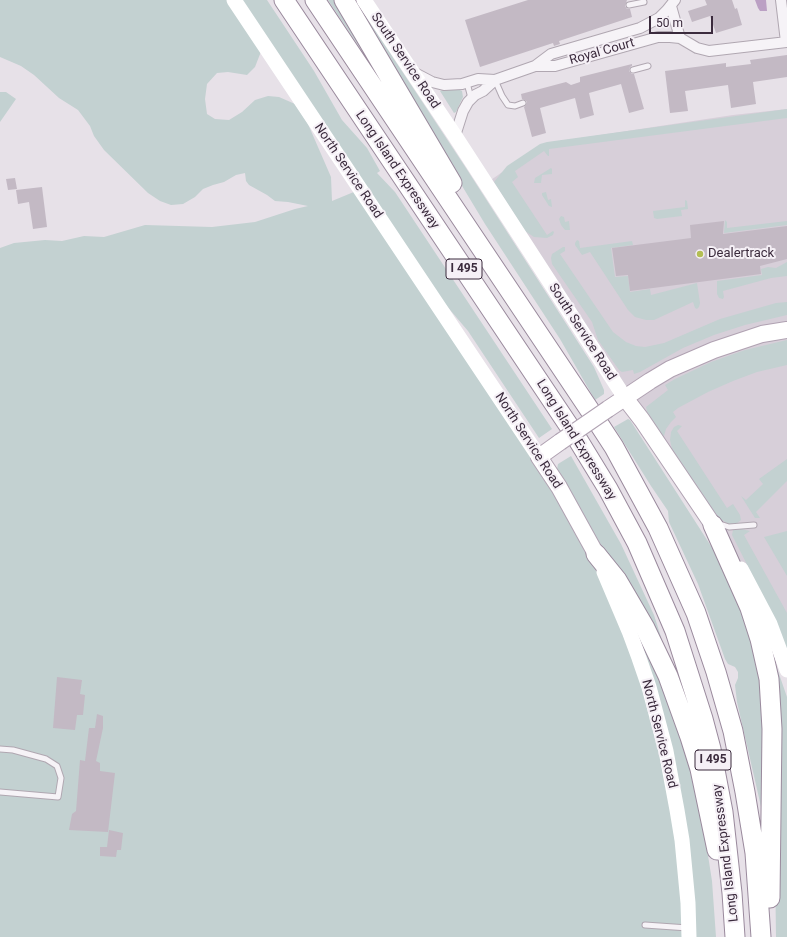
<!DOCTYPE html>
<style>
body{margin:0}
#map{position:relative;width:787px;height:937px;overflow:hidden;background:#e7e1e8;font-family:Roboto,sans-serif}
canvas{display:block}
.scale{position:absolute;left:649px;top:16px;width:64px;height:18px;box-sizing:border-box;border:2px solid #3b2b3d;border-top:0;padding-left:5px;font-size:12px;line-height:14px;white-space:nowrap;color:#3b2b3d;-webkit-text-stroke:3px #f5f0f6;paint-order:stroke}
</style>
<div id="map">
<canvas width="787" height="937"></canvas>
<div class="scale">50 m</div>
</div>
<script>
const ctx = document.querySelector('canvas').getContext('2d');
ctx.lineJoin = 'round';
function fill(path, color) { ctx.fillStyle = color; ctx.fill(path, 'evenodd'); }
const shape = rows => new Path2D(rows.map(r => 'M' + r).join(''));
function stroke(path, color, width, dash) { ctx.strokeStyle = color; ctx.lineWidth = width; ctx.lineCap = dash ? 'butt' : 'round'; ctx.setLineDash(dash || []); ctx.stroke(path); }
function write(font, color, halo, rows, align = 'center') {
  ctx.font = font + ' Roboto,sans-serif'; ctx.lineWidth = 4; ctx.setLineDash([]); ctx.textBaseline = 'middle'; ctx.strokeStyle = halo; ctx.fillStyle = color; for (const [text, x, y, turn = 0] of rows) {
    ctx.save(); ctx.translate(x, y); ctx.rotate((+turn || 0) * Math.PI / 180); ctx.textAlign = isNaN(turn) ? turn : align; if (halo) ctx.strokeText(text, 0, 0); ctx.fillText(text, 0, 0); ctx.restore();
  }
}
const built = shape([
 [787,109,787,323,626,388,488,182,538,147,547,143,733,115],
 [787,336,787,662,764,602,718,522,634,398,686,366,746,342]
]);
const green = shape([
 [0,0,234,0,262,49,255,67,247,75,228,72,217,73,207,84,205,99,207,114,215,119,229,120,242,112,255,100,268,96,279,97,295,104,308,124,331,177,332,201,361,189,574,515,657,718,689,937,0,937,0,248,14,243,45,240,62,241,84,236,104,237,145,225,212,227,255,222,295,209,308,206,288,202,275,201,267,195,249,185,246,181,245,173,236,175,224,182,213,185,203,189,195,197,183,204,171,205,160,201,148,193,104,150,94,136,90,126,78,110,59,98,34,75,21,66,0,57],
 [241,0,267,0,314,71,342,120,367,148,380,171,377,173,395,192,552,429,539,438,468,331,445,304],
 [328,0,338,0,378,69,360,48],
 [350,0,355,0,466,168,594,367,604,390,604,394,595,400,560,339,485,224],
 [458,89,462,91,463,97,456,112,454,113,440,91,443,90],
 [0,92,6,92,16,99,0,122],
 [787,109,787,118,549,149,549,156,548,156,544,151,515,171,518,177,512,182,547,235,553,231,554,232,553,235,547,238,534,237,525,231,494,182,507,166,540,144,547,142],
 [551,168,552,169,552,174,542,175,541,183,534,183,535,178],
 [546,192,548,200,551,199,552,207,549,206,542,195,542,193],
 [685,200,687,201,688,209,681,210,682,216,657,219,654,218,653,211,685,207],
 [561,216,564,217,565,222,569,221,570,230,565,230,561,225,559,219],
 [725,220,727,222,727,228,787,221,787,225,724,233],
 [577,240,579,241,580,248,632,241,633,245,611,248,615,277,628,276,630,292,650,289,651,295,697,283,700,303,699,307,697,309,695,308,693,302,654,320,646,320,635,317,628,310,590,252,582,255,575,245,575,243],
 [563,247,565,247,565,251,560,254,613,332,626,342,636,346,645,347,664,343,720,319,776,303,787,302,787,315,745,325,714,335,683,348,640,372,634,374,633,370,622,372,619,370,598,340,592,322,552,264,551,258,552,254],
 [787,262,787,276,771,278,723,291,724,297,723,299,719,298,717,294,717,281,762,275,761,269,768,267,776,268],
 [787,340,787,365,757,372,733,381,708,392,678,408,673,412,676,417,671,422,666,429,664,436,663,437,648,416,646,407,668,390,665,385,675,379,711,362,745,350],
 [628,419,630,420,727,571,746,613,760,668,766,721,762,811,737,702,735,685,738,678,738,672,735,667,728,664,725,659,698,584,669,522,668,511,651,486,614,427],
 [678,425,682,426,677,431,727,508,733,504,740,515,741,520,736,524,729,524,718,518,672,449,670,440,671,432,674,427],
 [571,456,621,544,654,615,676,684,608,559,557,469,558,464],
 [787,459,787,481,756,512,760,518,755,518,741,496,746,500,763,484,759,479],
 [741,529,750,531,744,535,787,613,787,650,772,614,732,535,733,530],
 [787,531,787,576,764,537],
 [639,629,693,759,712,881,716,937,693,937,691,876,635,630],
 [770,648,787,697,787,937,776,937,774,793]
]);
const water = shape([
 [755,0,766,0,767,11,760,11,758,8]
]);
const building = shape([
 [528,0,627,0,625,6,627,9,630,9,632,17,559,41,560,44,554,46,553,43,480,67,465,20],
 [705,0,732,0,735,9,737,8,742,25,716,33,710,16,692,22,688,11,707,5],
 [787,55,787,77,753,82,756,104,731,108,728,85,685,91,688,111,670,113,665,71,726,63,726,67,751,64,750,60],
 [632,64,632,66,630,67,629,71,632,74,634,74,644,109,629,113,621,84,589,93,594,115,580,119,575,98,540,108,546,133,532,137,524,107,526,105,527,102,525,100,522,99,521,94,566,82,571,85,580,82,580,77],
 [15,178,17,189,8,190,6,179],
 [42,187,47,227,33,229,29,202,18,204,16,190],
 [724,221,723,234,787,226,787,259,760,266,761,274,630,291,628,275,616,276,612,248,691,238,690,225],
 [57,677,82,680,80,694,85,695,83,715,77,715,75,730,53,728],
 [97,714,103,716,103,728,96,761,100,763,100,771,115,773,108,832,69,830,72,814,76,811,80,760,85,761,89,728,95,728],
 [109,830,123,833,121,850,117,850,116,857,100,856,100,847,107,847]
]);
const service = shape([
 [629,5,644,2],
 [633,70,648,66],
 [495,80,502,96,508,105,515,106,523,103],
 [467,83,471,98],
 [717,523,729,527,754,525],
 [0,749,13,750,46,759,57,766,61,778,58,797,0,792],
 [645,925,688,928]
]);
const minor = shape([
 [781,0,786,42],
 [671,6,680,38],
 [535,66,555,66,658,37,670,37,680,38,697,48,709,51,787,42],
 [413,72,432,82,444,85,462,84,478,79,495,80,535,66,551,54,640,28,659,18,667,10,675,0],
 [455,136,463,111,468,102,475,95,483,91,495,80]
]);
const secondary = shape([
 [234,0,539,457],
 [364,0,455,136,625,398],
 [741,569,770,624,787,670],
 [604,572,629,631,639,658,649,687,666,751,677,810,682,840,688,903,689,937]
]);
const primary = shape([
 [625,398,642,420,713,525],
 [608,409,650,381,670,369,714,350,762,334,787,330],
 [560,442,539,457,559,487,596,554]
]);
const motorway = shape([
 [284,0,575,435,608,489,637,543,675,631,703,719,711,749,723,812,732,893,735,937],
 [315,0,597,421,614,447,658,528,696,613,716,672,733,731,745,792,755,853,761,937],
 [344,0,452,183],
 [713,525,750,608,760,639,769,679,772,729,770,898],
 [596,554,617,580,627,597,645,628,668,676,690,737,700,769,717,850]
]);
const primaryBridge = shape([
 [560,442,608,409]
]);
const markers = [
 [700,254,4,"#b3be54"]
];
const shields = [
 [464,269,36],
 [713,760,36]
];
const shieldNames = [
 ["I 495",464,269],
 ["I 495",713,760]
];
const streetNames = [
 ["Royal Court",602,52,-16],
 ["South Service Road",405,61,56],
 ["Long Island Expressway",397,170,56],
 ["North Service Road",348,171,56],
 ["South Service Road",582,332,57],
 ["Long Island Expressway",576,440,58],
 ["North Service Road",528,441,57],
 ["North Service Road",659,734,76],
 ["Long Island Expressway",726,853,-97]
];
const poiNames = [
 ["Dealertrack",708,254]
];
fill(built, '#d7cfd9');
fill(green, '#c3d1d1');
fill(water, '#bba0c4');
fill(building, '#c3b9c4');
stroke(service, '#b0a7b1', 7);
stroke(minor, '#b0a7b1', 12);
stroke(primary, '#b0a2b2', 18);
stroke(motorway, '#9a8a9d', 21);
stroke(service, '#f6f3f7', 5);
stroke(minor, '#f6f3f7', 10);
stroke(secondary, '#fff', 15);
stroke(primary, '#fff', 16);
stroke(motorway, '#fff', 19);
stroke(primaryBridge, '#b0a2b2', 18, []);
stroke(primaryBridge, '#fff', 16);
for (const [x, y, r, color] of markers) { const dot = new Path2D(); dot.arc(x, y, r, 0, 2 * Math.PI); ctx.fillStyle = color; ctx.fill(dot); stroke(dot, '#f5f0f6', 1.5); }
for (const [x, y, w] of shields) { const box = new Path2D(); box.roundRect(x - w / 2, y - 10, w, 20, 3); ctx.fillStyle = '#f5f0f6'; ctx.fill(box); stroke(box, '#3b2b3d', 1); }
write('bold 12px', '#3b2b3d', null, shieldNames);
write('13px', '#3b2b3d', '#f5f0f6', streetNames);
write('13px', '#3b2b3d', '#f5f0f6', poiNames, 'left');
</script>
